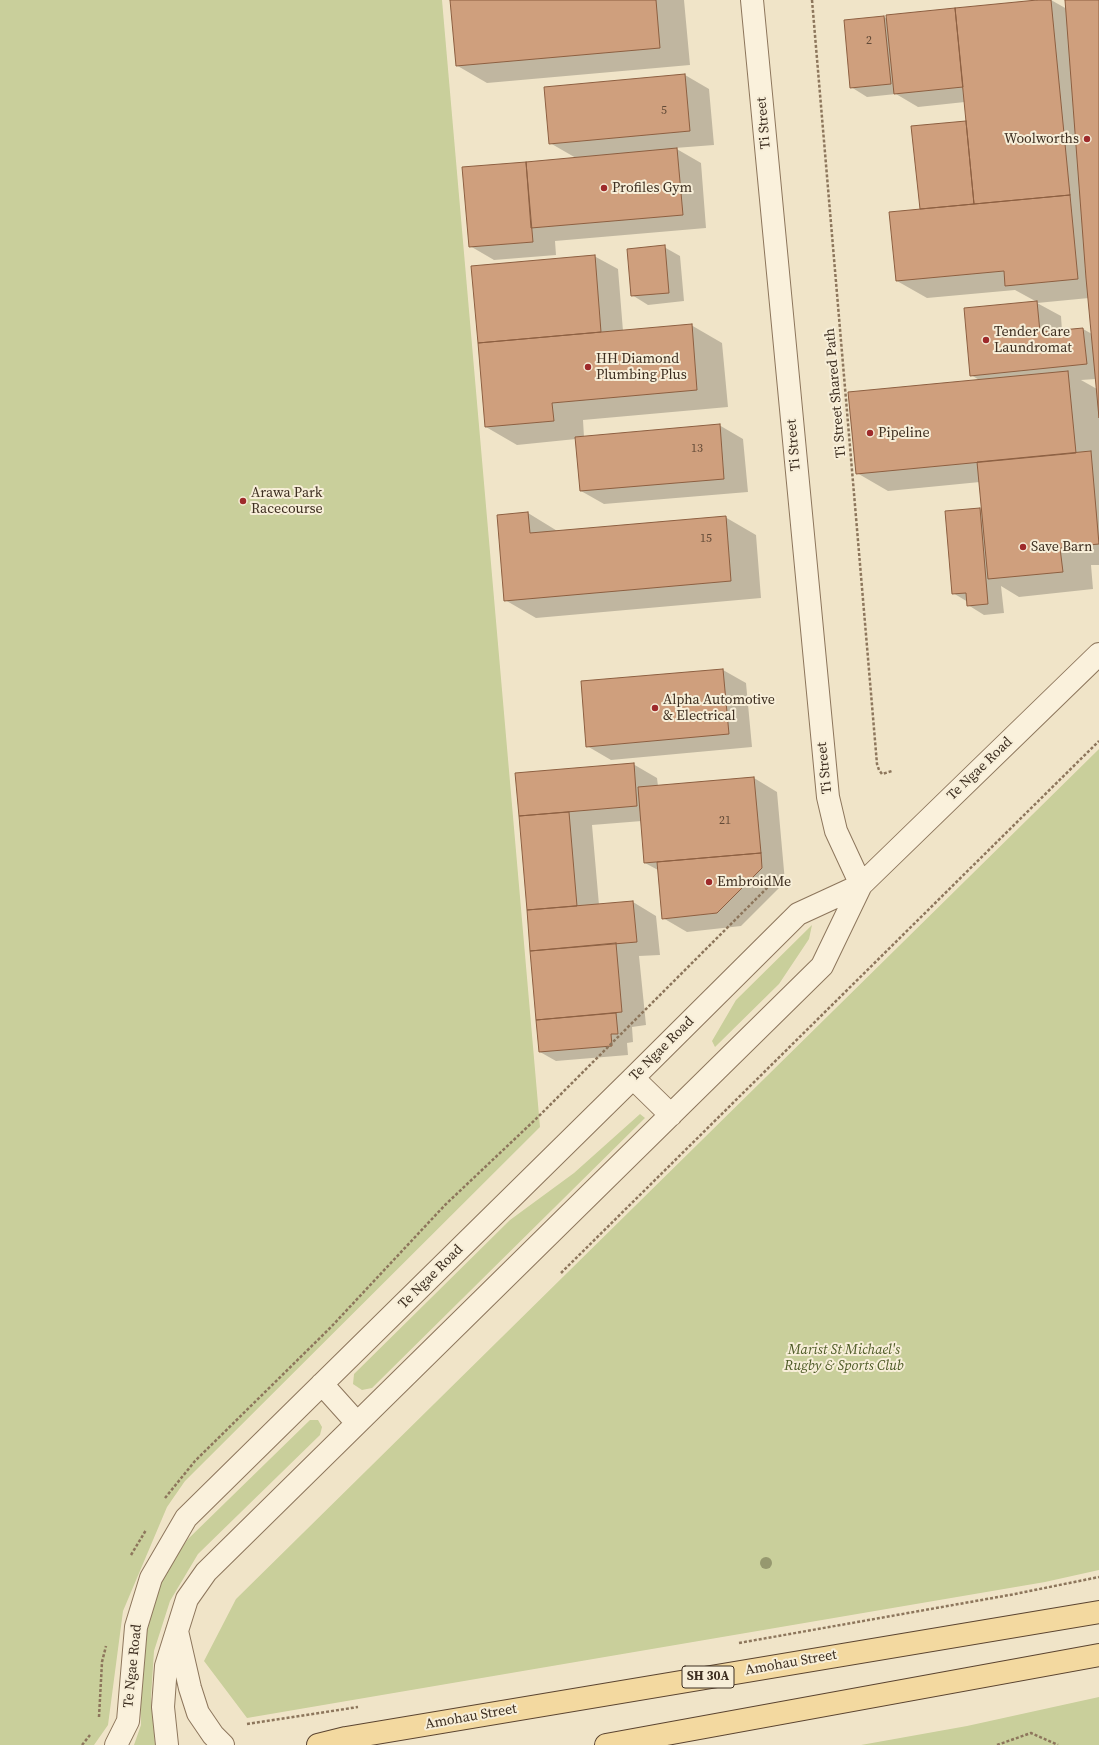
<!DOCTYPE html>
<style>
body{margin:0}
canvas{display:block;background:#f0e4c8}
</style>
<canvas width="1099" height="1745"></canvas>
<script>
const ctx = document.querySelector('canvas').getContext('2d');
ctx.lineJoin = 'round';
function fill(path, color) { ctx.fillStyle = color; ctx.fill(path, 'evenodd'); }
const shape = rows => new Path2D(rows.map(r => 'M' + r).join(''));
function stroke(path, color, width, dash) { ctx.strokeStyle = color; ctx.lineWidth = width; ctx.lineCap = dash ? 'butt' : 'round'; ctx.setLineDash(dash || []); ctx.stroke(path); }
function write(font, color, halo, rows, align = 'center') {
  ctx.font = font + ' "Source Serif 4",serif'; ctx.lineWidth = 4; ctx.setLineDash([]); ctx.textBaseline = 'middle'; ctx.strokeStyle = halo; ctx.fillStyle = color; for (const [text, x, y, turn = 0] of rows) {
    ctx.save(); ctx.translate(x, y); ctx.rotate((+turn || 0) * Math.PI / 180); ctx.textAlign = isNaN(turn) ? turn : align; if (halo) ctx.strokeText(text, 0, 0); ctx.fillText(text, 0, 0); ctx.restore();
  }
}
const green = shape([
 [0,0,442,0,540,1127,185,1481,167,1507,123,1611,108,1725,94,1745,0,1745],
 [1099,749,1099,1570,1045,1582,247,1718,204,1661,236,1599],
 [812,925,809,939,779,984,715,1047,712,1041,736,1000],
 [640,1114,645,1118,372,1388,362,1390,353,1384,354,1374,510,1220,574,1173],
 [310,1420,318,1420,322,1427,320,1435,198,1554,170,1601,154,1651,151,1697,155,1745,134,1745,141,1725,139,1640,163,1575,188,1539],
 [1099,1697,1099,1745,861,1745,967,1726]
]);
const shadow = shape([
 [451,0,684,0,690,65,487,83,456,65],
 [1047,0,1051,0,1067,9,1066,0,1099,0,1099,565,1091,565,1093,589,1019,597,1001,586,1004,613,984,615,968,605,968,602,953,593,980,509,982,510,980,482,888,491,857,473,981,381,971,375,1037,302,1015,290,927,298,897,281,921,210,913,127,967,122,965,102,918,107,896,94,867,97,851,87,884,17,888,19],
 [1089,298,1092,334,1083,329,1062,331,1061,316,1037,303],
 [1096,379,1097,389,1081,380],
 [685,75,709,89,714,145,675,148,701,163,706,228,555,241,556,255,494,260,470,246,576,158,550,143,545,88],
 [664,247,680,256,684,301,648,305,632,295],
 [594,256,618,269,623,331,691,325,722,343,728,407,583,420,584,437,719,425,743,439,748,492,604,504,581,491,576,439,517,445,486,427,472,267],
 [528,513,559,532,725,517,756,535,761,598,536,618,505,600],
 [723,670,746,683,752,747,611,760,587,746],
 [633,764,657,778,658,786,754,778,777,792,785,882,741,926,687,932,663,918,658,870,645,863,642,821,592,825,599,905,633,902,656,916,660,955,639,956,646,1025,632,1027,633,1042,627,1043,628,1055,556,1061,540,1052,516,774]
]);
const building = shape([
 [450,0,656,0,660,48,456,66,450,0],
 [1037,0,1051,0,1070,195,974,204,955,8,1037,0],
 [1065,0,1099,0,1099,418,1086,278,1065,0],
 [955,8,963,87,894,94,886,15,955,8],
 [884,16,891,84,850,88,844,20,884,16],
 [685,74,690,131,549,144,544,87,685,74],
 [966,121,974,204,920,209,911,126,966,121],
 [677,148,683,215,531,228,526,162,677,148],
 [526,162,533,242,469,247,462,167,526,162],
 [1070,195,1078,279,1005,286,1004,271,896,281,889,212,1070,195],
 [665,245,669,293,631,296,627,249,665,245],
 [595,255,601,332,478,343,471,266,595,255],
 [1037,301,1040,332,1083,328,1087,364,970,376,964,308,1037,301],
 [692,324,697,390,552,403,554,421,485,427,478,343,692,324],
 [1068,371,1076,453,856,474,848,392,1068,371],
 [720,424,724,479,580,491,575,437,720,424],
 [1091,451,1099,544,1060,548,1063,572,988,579,977,462,1091,451],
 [980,508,988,604,967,606,966,593,952,594,945,511,980,508],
 [528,512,530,533,726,516,731,581,504,601,497,515,528,512],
 [723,669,729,734,586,747,581,681,723,669],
 [634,763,637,806,519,816,515,773,634,763],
 [754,777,761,853,644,863,638,787,754,777],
 [569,812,577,906,527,910,519,816,569,812],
 [761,853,762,868,717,913,662,919,657,862,761,853],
 [633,901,637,942,530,951,527,910,633,901],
 [616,943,622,1012,536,1020,530,951,616,943],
 [616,1013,618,1034,611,1034,612,1046,539,1052,536,1020,616,1013]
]);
const path = shape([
 [812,0,877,764,879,770,882,774,892,771],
 [561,1273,1099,741],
 [165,1498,195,1461,331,1327,445,1205,539,1116,777,878],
 [131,1555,146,1530],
 [739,1643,1015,1594,1099,1577],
 [99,1717,102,1662,106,1646],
 [247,1724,358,1707],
 [82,1745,90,1735],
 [997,1745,1031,1733,1058,1745]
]);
const tertiary = shape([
 [752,0,828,797,836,831,861,885],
 [633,1078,671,1115],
 [322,1384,357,1423],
 [177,1631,190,1688,198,1713,213,1735,223,1745],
 [116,1745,128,1721,136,1627,151,1578,186,1518,633,1078,798,914,861,885,1099,654],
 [167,1745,163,1707,166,1666,187,1599,206,1572,822,966,861,885]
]);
const primary = shape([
 [318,1745,346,1738,1099,1612],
 [606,1745,1099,1655]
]);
const trees = [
 [766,1563]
];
const markers = [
 [1087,139,4,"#9e2a2b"],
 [604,188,4,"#9e2a2b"],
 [986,340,4,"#9e2a2b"],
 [588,367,4,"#9e2a2b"],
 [870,433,4,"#9e2a2b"],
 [243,501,4,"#9e2a2b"],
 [1023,547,4,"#9e2a2b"],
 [655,708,4,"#9e2a2b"],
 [709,882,4,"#9e2a2b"]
];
const numberNames = [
 ["2",869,41],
 ["5",664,111],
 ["13",697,449],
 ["15",706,539],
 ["21",725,821]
];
const shields = [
 [708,1677,52]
];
const shieldNames = [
 ["SH 30A",708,1677]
];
const streetNames = [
 ["Ti Street",764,123,-95],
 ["Ti Street Shared Path",836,393,-95],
 ["Ti Street",794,445,-95],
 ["Ti Street",825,768,-96],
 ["Te Ngae Road",980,769,-44],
 ["Te Ngae Road",662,1049,-45],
 ["Te Ngae Road",431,1277,-45],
 ["Amohau Street",791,1663,-10],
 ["Te Ngae Road",133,1666,-84],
 ["Amohau Street",471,1717,-10]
];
const poiNames = [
 ["Woolworths",1079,139,"right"],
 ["Profiles Gym",612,188],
 ["Tender Care",994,332],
 ["Laundromat",994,348],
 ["HH Diamond",596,359],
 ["Plumbing Plus",596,375],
 ["Pipeline",878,433],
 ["Arawa Park",251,493],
 ["Racecourse",251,509],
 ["Save Barn",1031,547],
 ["Alpha Automotive",663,700],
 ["& Electrical",663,716],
 ["EmbroidMe",717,882]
];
const parkNames = [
 ["Marist St Michael's",844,1350],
 ["Rugby & Sports Club",844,1366]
];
fill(green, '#c9cf9b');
fill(shadow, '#0003');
fill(building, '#cf9f7d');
stroke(building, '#8d5f41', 1);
stroke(tertiary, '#8d765c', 24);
stroke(primary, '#5b4430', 24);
stroke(path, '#8d765c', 2.5, [3, 2]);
stroke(tertiary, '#faf1dc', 22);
stroke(primary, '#f3d9a0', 22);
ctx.fillStyle = '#96986f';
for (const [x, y] of trees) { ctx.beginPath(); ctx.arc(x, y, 6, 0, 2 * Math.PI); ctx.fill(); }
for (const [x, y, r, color] of markers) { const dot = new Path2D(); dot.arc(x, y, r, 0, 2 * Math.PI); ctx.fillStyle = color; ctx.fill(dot); stroke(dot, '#f7eed8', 1.5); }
write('12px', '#624a37', null, numberNames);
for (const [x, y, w] of shields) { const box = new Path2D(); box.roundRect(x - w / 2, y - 11, w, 22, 3); ctx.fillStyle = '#f7eed8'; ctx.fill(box); stroke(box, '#3d2e20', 1); }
write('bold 13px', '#3d2e20', null, shieldNames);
write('14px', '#3d2e20', '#f7eed8', streetNames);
write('14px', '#3d2e20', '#f7eed8', poiNames, 'left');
write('italic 14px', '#4d5a26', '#f7eed8', parkNames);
</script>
